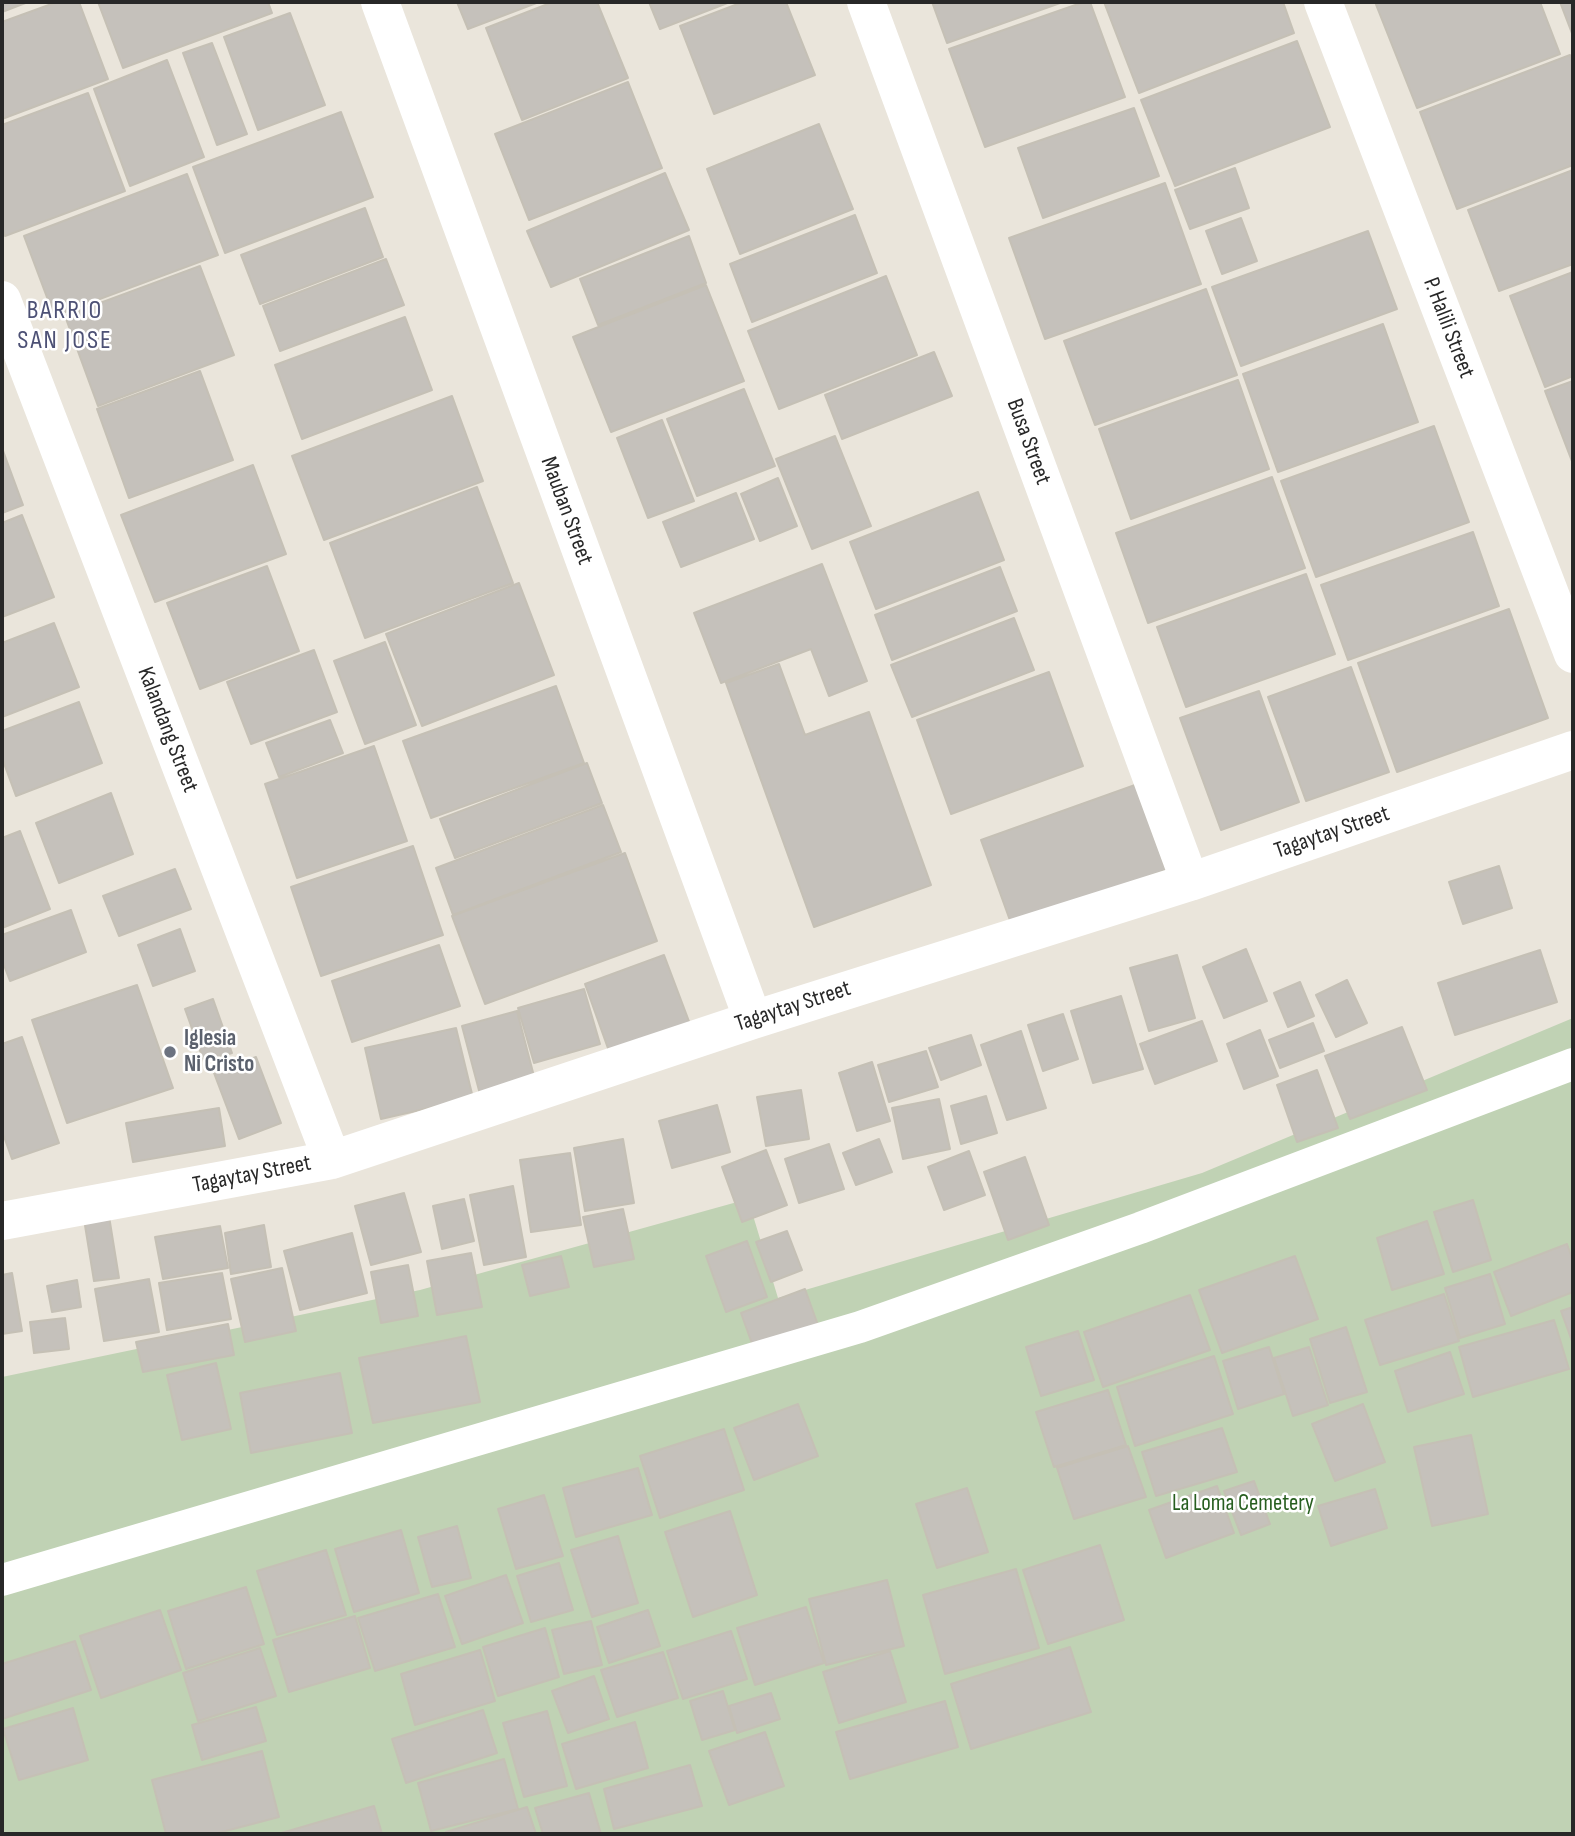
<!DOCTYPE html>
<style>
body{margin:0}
#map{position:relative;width:1575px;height:1836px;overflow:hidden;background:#eae5db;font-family:"Sofia Sans Condensed",sans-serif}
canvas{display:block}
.frame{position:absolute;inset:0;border:4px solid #282828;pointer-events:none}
</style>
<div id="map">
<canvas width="1575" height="1836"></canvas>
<div class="frame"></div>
</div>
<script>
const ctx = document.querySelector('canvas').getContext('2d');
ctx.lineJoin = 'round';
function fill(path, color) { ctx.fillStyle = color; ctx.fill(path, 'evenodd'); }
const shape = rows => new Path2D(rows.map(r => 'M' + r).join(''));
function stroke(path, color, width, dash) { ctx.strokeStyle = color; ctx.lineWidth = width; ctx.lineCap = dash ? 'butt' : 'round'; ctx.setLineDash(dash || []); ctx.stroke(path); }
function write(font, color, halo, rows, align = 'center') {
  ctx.font = font + ' "Sofia Sans Condensed",sans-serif'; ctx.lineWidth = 5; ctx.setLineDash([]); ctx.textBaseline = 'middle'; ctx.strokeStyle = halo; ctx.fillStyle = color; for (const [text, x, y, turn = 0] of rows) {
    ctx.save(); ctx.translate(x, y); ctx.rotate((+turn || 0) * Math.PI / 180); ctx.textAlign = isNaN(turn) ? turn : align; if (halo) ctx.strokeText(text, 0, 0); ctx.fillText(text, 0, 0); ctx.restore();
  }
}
const cemetery = shape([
 [1573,1018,1573,1834,2,1834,2,1377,420,1290,748,1199,778,1298,1202,1173]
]);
const building = shape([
 [2,2,28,2,2,12,2,2],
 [57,2,79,2,108,79,2,119,2,22,57,2],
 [98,2,268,2,272,13,123,68,98,2],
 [457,2,539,2,468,29,457,2],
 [553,2,597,2,628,78,522,120,486,28,553,2],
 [649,2,730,2,660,29,649,2],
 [743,2,786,2,815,75,714,114,680,26,743,2],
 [932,2,1063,2,947,43,932,2],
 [1084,2,1090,2,1125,97,985,147,949,49,1084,2],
 [1104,2,1283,2,1294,33,1139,93,1104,2],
 [1375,2,1540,2,1560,54,1417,108,1375,2],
 [1560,2,1573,2,1573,36,1560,2],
 [290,13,325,105,258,130,224,37,290,13],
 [1297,41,1330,127,1175,186,1141,100,1297,41],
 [212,43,247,134,217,145,183,53,212,43],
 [1570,55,1573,65,1573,165,1457,209,1420,112,1570,55],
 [167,60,204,157,130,186,94,89,167,60],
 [628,82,662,168,529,220,495,134,628,82],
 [88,93,125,191,5,236,2,227,2,125,88,93],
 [1134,108,1159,176,1043,218,1018,148,1134,108],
 [341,112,373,197,225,253,193,167,341,112],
 [819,124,853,209,740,254,707,169,819,124],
 [1235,168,1249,208,1190,229,1175,190,1235,168],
 [1573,170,1573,264,1499,291,1468,210,1573,170],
 [665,173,689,230,551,287,527,231,665,173],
 [187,174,218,255,54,316,24,236,187,174],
 [1165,183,1201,284,1045,339,1009,238,1165,183],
 [365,208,383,257,260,304,241,255,365,208],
 [855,215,877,273,752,322,730,264,855,215],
 [1241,218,1257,261,1222,274,1206,231,1241,218],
 [1368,231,1397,309,1241,366,1212,287,1368,231],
 [689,236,706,283,598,325,580,279,689,236],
 [386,259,404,305,280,351,263,306,386,259],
 [200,266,234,355,98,406,65,316,200,266],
 [1573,272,1573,376,1545,387,1510,296,1573,272],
 [886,276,917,355,779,409,748,331,886,276],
 [706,285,744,381,611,432,573,337,706,285],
 [1206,289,1237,375,1095,425,1064,341,1206,289],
 [405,317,432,390,302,439,275,365,405,317],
 [1383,324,1418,422,1278,472,1243,374,1383,324],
 [934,352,952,396,842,439,825,395,934,352],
 [200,371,233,460,129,498,97,409,200,371],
 [1238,380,1269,469,1131,519,1099,429,1238,380],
 [1573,381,1573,464,1545,391,1573,381],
 [744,389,775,466,697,496,667,419,744,389],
 [452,396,483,481,324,540,292,456,452,396],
 [662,420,694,501,648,518,617,438,662,420],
 [1434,426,1469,522,1316,577,1281,481,1434,426],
 [835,436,871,526,812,549,776,459,835,436],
 [2,448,23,505,2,513,2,448],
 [253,465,286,554,155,602,121,515,253,465],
 [1272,477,1305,568,1148,623,1116,533,1272,477],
 [778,478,797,526,760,541,741,494,778,478],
 [477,487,513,583,365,638,330,543,477,487],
 [978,492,1004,560,876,609,850,542,978,492],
 [736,493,754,539,681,567,663,522,736,493],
 [22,515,54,597,2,617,2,523,22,515],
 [1473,532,1499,606,1348,660,1321,585,1473,532],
 [822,564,867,681,829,696,811,649,721,683,694,613,822,564],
 [267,566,299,651,200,689,167,603,267,566],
 [1000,567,1017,611,892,660,875,615,1000,567],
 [1306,574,1335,654,1186,707,1157,627,1306,574],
 [519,583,554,675,422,726,386,634,519,583],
 [1509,609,1548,718,1397,772,1358,663,1509,609],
 [1014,618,1034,670,912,717,891,665,1014,618],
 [54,623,79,687,2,717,2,643,54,623],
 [385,642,416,725,365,744,334,661,385,642],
 [314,650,337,712,251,744,227,682,314,650],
 [779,664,805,735,869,712,931,885,814,927,726,683,779,664],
 [1351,667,1389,772,1306,801,1268,697,1351,667],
 [1049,672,1083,766,951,814,917,720,1049,672],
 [556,686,584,763,431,818,403,741,556,686],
 [1259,691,1299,802,1221,830,1180,718,1259,691],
 [79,702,102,763,16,796,2,758,2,731,79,702],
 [330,720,343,753,279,777,266,743,330,720],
 [374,746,407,841,297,878,265,784,374,746],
 [587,763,602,803,455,858,440,819,587,763],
 [1135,785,1166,870,1012,926,981,840,1135,785],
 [111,793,133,854,59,883,36,823,111,793],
 [603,805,621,852,453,915,436,868,603,805],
 [20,831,50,909,2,928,2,838,20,831],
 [413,846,443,935,321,976,291,887,413,846],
 [625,853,657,941,485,1004,452,916,625,853],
 [1499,866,1512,908,1463,924,1449,882,1499,866],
 [175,869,191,909,119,936,103,896,175,869],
 [71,910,86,952,10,981,2,960,2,935,71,910],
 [180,929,195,971,153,986,138,945,180,929],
 [439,945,460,1006,352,1042,332,981,439,945],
 [1246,949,1267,1001,1224,1018,1203,967,1246,949],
 [1540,950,1557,1002,1455,1035,1438,983,1540,950],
 [664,955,690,1024,610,1054,585,984,664,955],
 [1177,955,1195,1018,1149,1031,1130,968,1177,955],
 [1347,980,1367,1023,1336,1037,1316,995,1347,980],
 [1300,982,1314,1016,1288,1027,1274,993,1300,982],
 [137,985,173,1088,67,1123,32,1020,137,985],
 [584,989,600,1044,534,1063,518,1008,584,989],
 [1121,996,1143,1069,1093,1083,1071,1011,1121,996],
 [213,999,232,1053,204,1062,185,1009,213,999],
 [517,1011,536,1084,481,1098,462,1026,517,1011],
 [1063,1014,1078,1059,1043,1071,1028,1025,1063,1014],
 [1202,1021,1217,1061,1155,1084,1140,1044,1202,1021],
 [1313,1023,1324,1051,1280,1068,1269,1040,1313,1023],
 [1402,1027,1427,1090,1350,1119,1325,1056,1402,1027],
 [456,1028,473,1098,381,1119,365,1048,456,1028],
 [1260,1030,1278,1076,1244,1089,1227,1044,1260,1030],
 [1021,1031,1046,1108,1007,1120,981,1045,1021,1031],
 [971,1035,981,1065,941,1080,929,1048,971,1035],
 [22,1037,59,1143,12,1159,2,1131,2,1044,22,1037],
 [926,1051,938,1087,889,1102,878,1065,926,1051],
 [256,1057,281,1123,239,1139,214,1073,256,1057],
 [872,1062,890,1121,857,1131,839,1073,872,1062],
 [1317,1070,1338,1128,1297,1142,1277,1085,1317,1070],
 [801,1090,809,1139,766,1146,757,1097,801,1090],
 [986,1096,997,1133,961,1144,951,1106,986,1096],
 [939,1099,950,1149,903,1159,892,1108,939,1099],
 [717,1105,730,1152,672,1168,659,1121,717,1105],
 [219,1108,225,1146,133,1162,126,1123,219,1108],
 [623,1139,634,1203,585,1211,574,1148,623,1139],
 [879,1139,892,1172,856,1185,843,1153,879,1139],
 [829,1144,844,1189,799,1203,785,1159,829,1144],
 [766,1150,787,1205,742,1222,722,1167,766,1150],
 [969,1151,985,1195,944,1210,928,1167,969,1151],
 [570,1153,581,1225,531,1232,520,1160,570,1153],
 [1025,1157,1049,1225,1008,1240,984,1172,1025,1157],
 [513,1186,526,1257,484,1265,470,1195,513,1186],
 [404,1193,421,1252,371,1265,355,1206,404,1193],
 [464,1199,474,1241,442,1249,433,1206,464,1199],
 [1473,1200,1491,1260,1453,1272,1434,1212,1473,1200],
 [623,1209,634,1259,594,1267,583,1217,623,1209],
 [108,1210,119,1278,94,1281,83,1213,108,1210],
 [1427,1221,1444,1274,1392,1290,1377,1238,1427,1221],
 [264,1225,271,1267,231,1274,225,1233,264,1225],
 [220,1226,228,1268,163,1279,155,1237,220,1226],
 [787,1231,802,1270,771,1282,756,1242,787,1231],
 [352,1233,367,1293,300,1310,284,1251,352,1233],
 [747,1241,767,1297,726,1312,706,1256,747,1241],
 [1567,1244,1573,1261,1573,1292,1511,1316,1494,1272,1567,1244],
 [471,1253,482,1307,437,1315,427,1261,471,1253],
 [561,1256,569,1287,530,1296,522,1265,561,1256],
 [1295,1256,1318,1319,1222,1353,1199,1290,1295,1256],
 [408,1265,418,1316,381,1323,371,1272,408,1265],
 [282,1268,296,1331,245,1342,231,1279,282,1268],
 [12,1273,22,1331,2,1334,2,1275,12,1273],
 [222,1273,231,1319,167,1330,159,1283,222,1273],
 [1490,1274,1505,1324,1460,1338,1445,1288,1490,1274],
 [149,1279,159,1332,104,1341,95,1289,149,1279],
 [77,1280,81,1307,52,1312,47,1286,77,1280],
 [805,1289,819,1328,755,1352,741,1313,805,1289],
 [1444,1294,1459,1341,1380,1365,1365,1320,1444,1294],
 [1190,1295,1210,1350,1103,1387,1084,1332,1190,1295],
 [1573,1307,1573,1344,1561,1311,1573,1307],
 [65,1318,69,1349,34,1353,30,1322,65,1318],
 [1554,1320,1569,1369,1473,1397,1459,1347,1554,1320],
 [228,1324,234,1355,143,1372,136,1342,228,1324],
 [1346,1327,1367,1392,1330,1403,1310,1339,1346,1327],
 [1078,1331,1094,1380,1041,1396,1026,1347,1078,1331],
 [466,1336,480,1402,373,1423,359,1358,466,1336],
 [1269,1347,1284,1394,1238,1409,1223,1361,1269,1347],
 [1309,1347,1328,1405,1293,1416,1274,1358,1309,1347],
 [1450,1352,1464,1394,1408,1412,1395,1371,1450,1352],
 [1214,1356,1233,1414,1135,1446,1117,1387,1214,1356],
 [216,1363,231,1429,182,1440,167,1375,216,1363],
 [340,1373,352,1433,251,1453,240,1393,340,1373],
 [1108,1390,1126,1445,1054,1467,1036,1412,1108,1390],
 [798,1404,818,1456,754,1480,734,1428,798,1404],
 [1363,1404,1385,1462,1335,1481,1312,1424,1363,1404],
 [1222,1428,1237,1472,1156,1496,1142,1452,1222,1428],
 [724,1429,744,1490,660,1518,640,1456,724,1429],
 [1471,1435,1488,1514,1432,1526,1414,1447,1471,1435],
 [1128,1446,1146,1497,1074,1519,1057,1468,1128,1446],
 [638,1468,652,1515,576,1537,563,1488,638,1468],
 [1254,1481,1270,1524,1241,1535,1224,1491,1254,1481],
 [1217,1486,1234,1533,1166,1558,1149,1510,1217,1486],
 [967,1488,988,1552,937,1568,916,1504,967,1488],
 [1375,1489,1387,1528,1331,1546,1318,1506,1375,1489],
 [544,1495,563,1556,516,1569,498,1509,544,1495],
 [730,1511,757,1595,693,1617,665,1532,730,1511],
 [457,1526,471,1578,432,1587,418,1537,457,1526],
 [401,1530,419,1593,354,1612,335,1549,401,1530],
 [618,1536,638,1603,592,1617,571,1550,618,1536],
 [1100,1545,1124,1620,1048,1644,1023,1570,1100,1545],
 [326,1550,346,1615,277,1635,257,1571,326,1550],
 [559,1563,573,1610,531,1622,517,1576,559,1563],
 [1016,1569,1039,1648,945,1674,923,1595,1016,1569],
 [506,1575,523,1623,462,1644,445,1596,506,1575],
 [887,1580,904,1646,826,1665,809,1599,887,1580],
 [246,1587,264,1644,186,1669,168,1611,246,1587],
 [438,1594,455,1647,375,1671,358,1618,438,1594],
 [806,1607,824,1663,755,1685,737,1628,806,1607],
 [160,1610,181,1670,101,1698,80,1636,160,1610],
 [648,1610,660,1646,609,1663,597,1627,648,1610],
 [355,1616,370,1668,289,1692,273,1640,355,1616],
 [591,1621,602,1665,564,1674,552,1630,591,1621],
 [545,1628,559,1677,498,1696,483,1647,545,1628],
 [731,1631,747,1679,683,1699,667,1651,731,1631],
 [75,1641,91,1690,2,1719,2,1664,75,1641],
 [1070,1647,1091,1712,971,1749,951,1684,1070,1647],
 [260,1648,276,1696,198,1721,183,1673,260,1648],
 [480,1650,495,1701,415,1725,401,1674,480,1650],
 [890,1651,906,1702,839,1723,823,1672,890,1651],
 [663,1652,678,1698,617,1717,601,1670,663,1652],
 [594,1676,609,1719,568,1733,552,1691,594,1676],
 [723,1691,735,1730,702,1740,690,1701,723,1691],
 [771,1693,780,1719,737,1733,729,1706,771,1693],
 [945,1701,958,1747,850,1779,836,1732,945,1701],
 [256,1707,266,1741,202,1760,192,1725,256,1707],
 [73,1708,88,1760,19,1780,3,1729,73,1708],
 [483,1710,497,1753,406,1783,392,1739,483,1710],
 [547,1711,567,1786,524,1797,503,1723,547,1711],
 [635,1722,648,1768,576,1789,562,1744,635,1722],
 [765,1732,784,1786,729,1805,709,1751,765,1732],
 [262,1751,279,1817,214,1834,166,1834,152,1780,262,1751],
 [504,1759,518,1809,431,1831,418,1783,504,1759],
 [690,1765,702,1806,614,1829,604,1789,690,1765],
 [589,1793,601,1834,543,1834,535,1808,589,1793],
 [374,1806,382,1834,278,1834,374,1806],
 [527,1807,536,1834,446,1834,446,1832,527,1807]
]);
const lane = shape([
 [2,1580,860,1327,1140,1228,1573,1064]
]);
const street = shape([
 [380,2,753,1020],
 [866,2,1190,882],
 [1323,2,1573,654],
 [2,300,332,1160],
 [2,1221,332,1160,753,1020,1190,882,1573,750]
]);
const markers = [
 [170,1052,7,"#6b7280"]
];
const streetNames = [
 ["P. Halili Street",1448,328,69],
 ["Busa Street",1028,442,70],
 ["Mauban Street",566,511,70],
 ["Kalandang Street",167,730,69],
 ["Tagaytay Street",1332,833,-19],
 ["Tagaytay Street",793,1007,-18],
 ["Tagaytay Street",252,1175,-11]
];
const worshipNames = [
 ["Iglesia",184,1039],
 ["Ni Cristo",184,1065]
];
const parkNames = [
 ["La Loma Cemetery",1243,1504]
];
const quarterNames = [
 ["BARRIO",65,311],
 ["SAN JOSE",65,341]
];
fill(cemetery, '#c0d2b4');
fill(building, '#c5c1bb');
stroke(building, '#c5c0b5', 2);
stroke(lane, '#fff', 32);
stroke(street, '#fff', 38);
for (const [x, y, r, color] of markers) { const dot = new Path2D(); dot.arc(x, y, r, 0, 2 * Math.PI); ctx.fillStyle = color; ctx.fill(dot); stroke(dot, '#fff', 2.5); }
write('23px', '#282828', '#fff', streetNames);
write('bold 23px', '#5b616d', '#fff', worshipNames, 'left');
write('23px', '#275e1f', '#fff', parkNames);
ctx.letterSpacing = '2px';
write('26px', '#4d5175', '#fff', quarterNames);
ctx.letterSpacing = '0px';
</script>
